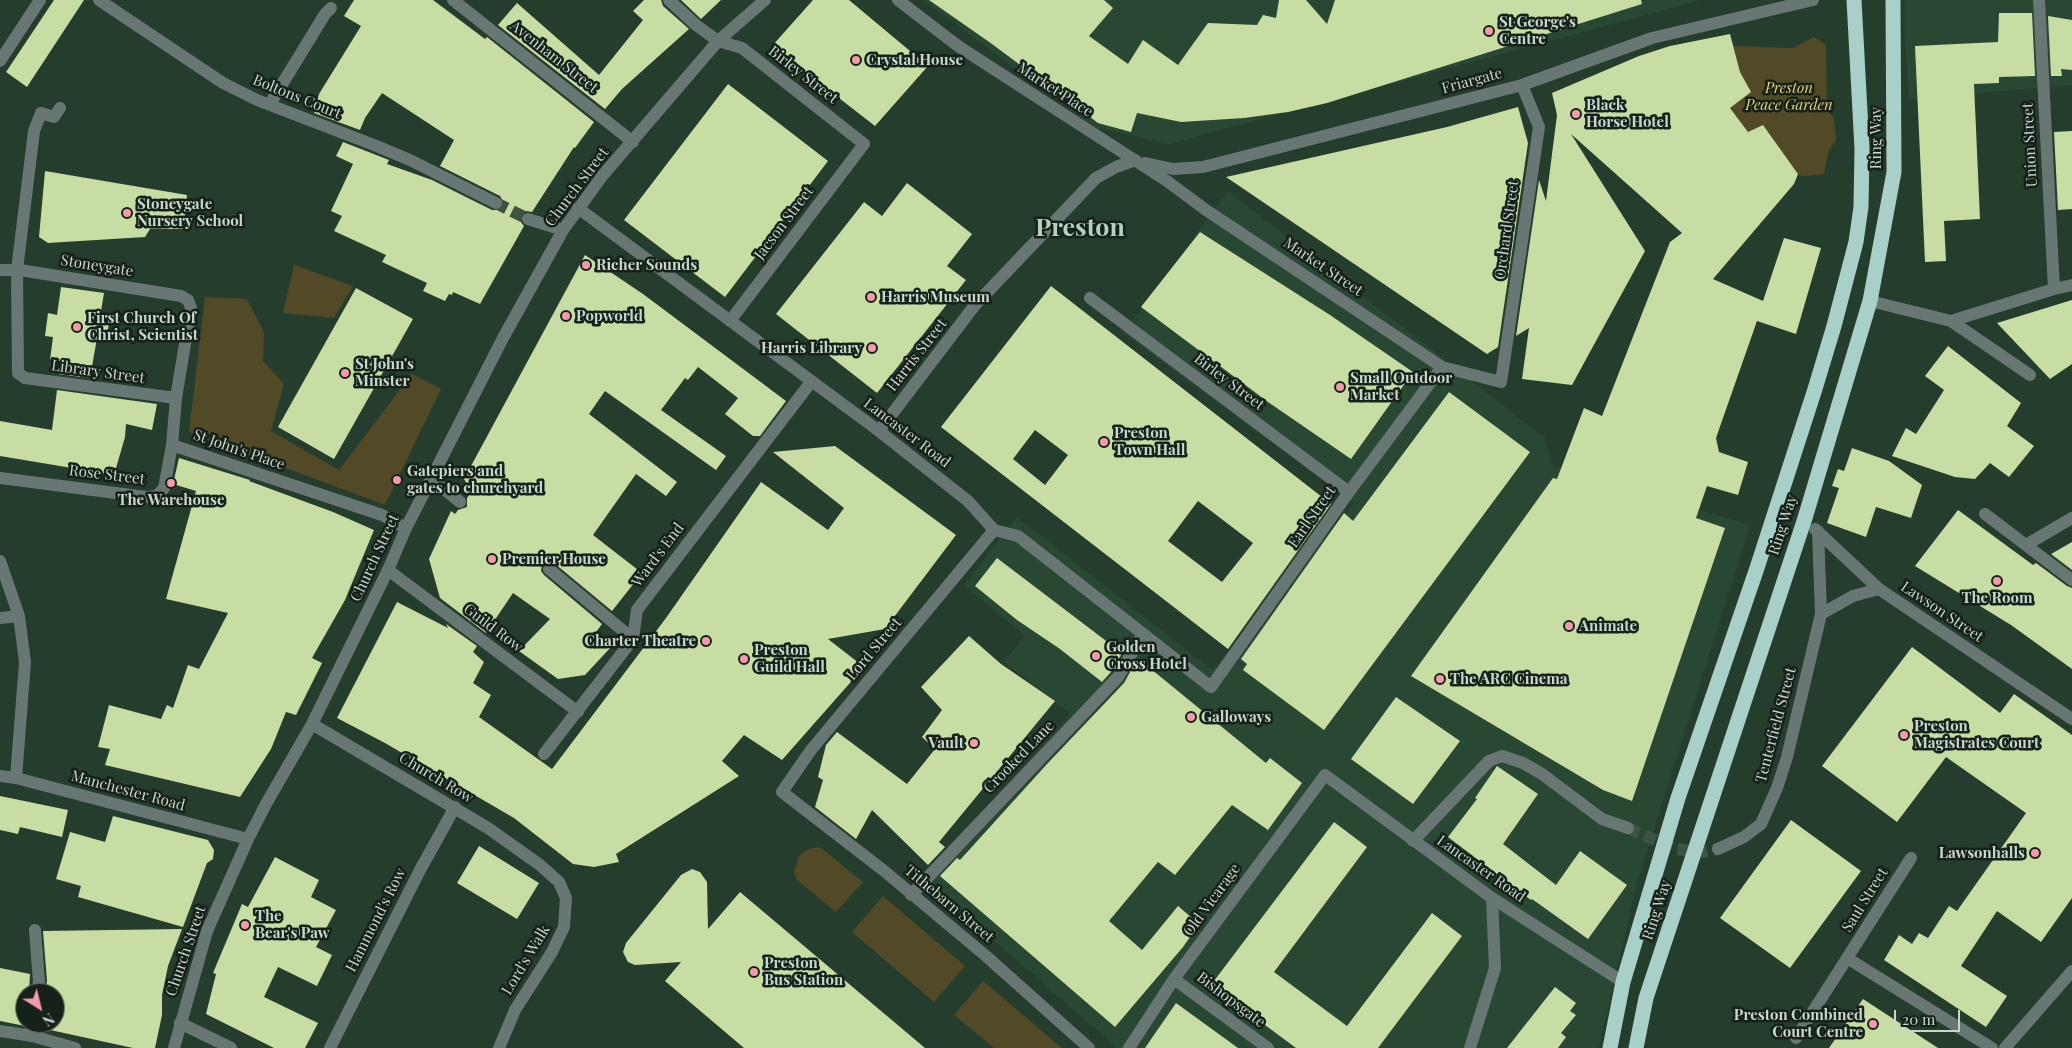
<!DOCTYPE html>
<style>
body{margin:0}
#map{position:relative;width:2072px;height:1048px;overflow:hidden;background:#253d2d;font-family:"Playfair Display",serif}
canvas{display:block}
.north{position:absolute;left:15px;top:983px;width:50px;height:50px;box-sizing:border-box;background:#162119;border:1px solid #5d6961;border-radius:50%;rotate:144deg;font-size:14px;font-weight:700;line-height:20px;text-align:center;color:#c8d6cc}
.north::after{content:'';display:block;margin:auto;width:18px;height:22px;background:#f39aab;clip-path:polygon(50% 0,100% 100%,50% 72%,0 100%)}
.scale{position:absolute;left:1894px;top:1010px;width:66px;height:22px;box-sizing:border-box;border:2px solid #c8d6cc;border-top:0;padding-left:6px;font-size:15px;line-height:18px;white-space:nowrap;color:#c8d6cc;-webkit-text-stroke:4px #162119;paint-order:stroke}
</style>
<div id="map">
<canvas width="2072" height="1048"></canvas>
<div class="north">N</div>
<div class="scale">20 m</div>
</div>
<script>
const ctx = document.querySelector('canvas').getContext('2d');
ctx.lineJoin = 'round';
function fill(path, color) { ctx.fillStyle = color; ctx.fill(path, 'evenodd'); }
const shape = rows => new Path2D(rows.map(r => 'M' + r).join(''));
function stroke(path, color, width, dash) { ctx.strokeStyle = color; ctx.lineWidth = width; ctx.lineCap = dash ? 'butt' : 'round'; ctx.setLineDash(dash || []); ctx.stroke(path); }
function write(font, color, halo, rows, align = 'center') {
  ctx.font = font + ' "Playfair Display",serif'; ctx.lineWidth = 5; ctx.setLineDash([]); ctx.textBaseline = 'middle'; ctx.strokeStyle = halo; ctx.fillStyle = color; for (const [text, x, y, turn = 0] of rows) {
    ctx.save(); ctx.translate(x, y); ctx.rotate((+turn || 0) * Math.PI / 180); ctx.textAlign = isNaN(turn) ? turn : align; if (halo) ctx.strokeText(text, 0, 0); ctx.fillText(text, 0, 0); ctx.restore();
  }
}
const built = shape([
 [923,0,1701,0,1169,144,1094,127],
 [1905,0,2072,0,2072,85,1909,99,1905,38],
 [1228,191,1545,438,1552,466,1750,525,1637,883,1599,1048,1117,1048,924,879,1070,714,1004,662,1025,636,964,585,1017,517,1212,670,1354,503,1123,333]
]);
const green = shape([
 [1814,37,1826,45,1827,110,1834,118,1836,140,1829,150,1824,174,1802,176,1798,174,1763,125,1748,132,1730,108,1750,92,1740,72,1733,46,1793,48],
 [294,265,353,286,334,318,283,313],
 [205,297,247,299,264,332,263,361,284,384,271,431,339,470,412,374,441,389,385,505,189,432],
 [820,847,863,882,836,912,797,880,794,872,799,856,808,849],
 [883,896,965,966,934,1002,852,932],
 [983,981,1062,1048,994,1048,954,1015]
]);
const building = shape([
 [54,0,84,0,27,87,6,72],
 [354,0,433,0,485,39,487,37,594,122,575,148,574,147,532,212,526,211,520,216,520,221,524,226,480,304,453,292,452,295,449,294,445,301,423,291,427,283,382,262,386,255,334,231,342,216,331,211,353,164,336,156,343,142,389,160,387,164,432,180,492,210,500,210,504,203,500,196,440,166,454,140,382,93,365,118,360,130,314,113,319,94,361,26,344,16],
 [644,0,661,0,663,6,689,29,622,89,605,109,498,25,517,3,599,75,643,20,633,11],
 [681,0,721,0,701,19],
 [813,0,849,0,928,66,875,126,772,46],
 [929,0,1104,0,1113,8,1089,36,1128,64,1143,40,1178,65,1208,23,1257,25,1263,15,1276,18,1279,0,1306,0,1327,24,1335,0,1641,0,1642,4,1327,103,1288,112,1244,118,1181,122,1137,113,1131,132,1098,123,992,44],
 [1999,13,2032,13,2035,76,1999,77,1999,83,1974,84,1980,219,1944,221,1946,261,1925,262,1915,46,1998,42],
 [2048,16,2072,20,2072,70,2061,69,2062,76,2051,76],
 [1730,34,1740,72,1751,92,1730,108,1748,132,1763,125,1798,174,1794,184,1713,279,1763,301,1784,238,1821,248,1796,334,1757,321,1716,438,1719,452,1748,462,1738,495,1707,486,1696,518,1725,528,1632,801,1603,790,1411,676,1553,478,1557,479,1584,408,1602,416,1670,242,1682,233,1571,134,1645,251,1572,385,1522,379,1529,328,1516,336,1539,180,1546,201,1557,115,1552,93,1639,56,1670,46],
 [728,84,828,161,725,297,624,220],
 [1518,107,1528,143,1498,347,1487,354,1226,177,1447,127],
 [2072,131,2072,209,2058,210,2054,132],
 [45,171,187,195,184,229,150,229,145,237,48,243,39,237],
 [907,183,972,234,947,266,966,280,877,393,776,314,864,202,882,216],
 [1200,232,1330,315,1413,372,1351,459,1268,402,1141,307],
 [585,255,643,294,786,401,760,436,753,436,725,414,738,398,698,367,688,380,685,378,661,410,726,456,716,470,605,391,589,414,677,482,666,496,636,474,593,535,642,573,612,611,554,563,547,561,542,564,541,571,544,575,602,624,596,632,612,646,585,675,558,679,519,651,550,619,513,593,486,633,440,598,429,559,451,511,455,514,458,510,467,507,467,498,472,492,464,479],
 [1051,286,1331,504,1228,649,941,427],
 [1035,430,1068,455,1045,485,1013,459],
 [1198,501,1253,543,1222,582,1168,541],
 [61,287,104,293,100,317,110,319,106,339,97,338,90,378,58,374,60,361,50,360,53,337,45,336,48,313,57,315],
 [356,288,413,319,334,459,278,427],
 [2072,300,2072,364,2050,379,1997,323],
 [1948,346,2021,403,2007,426,2034,446,2009,477,1990,463,1975,479,1955,477,1892,456,1906,428,1916,434,1944,390,1925,376],
 [57,390,157,404,152,430,126,424,125,437,114,475,0,456,0,421,52,430],
 [1449,392,1530,452,1324,730,1243,670,1247,664,1241,659,1344,513,1353,521],
 [835,446,956,535,885,629,828,639,864,667,782,760,744,735,722,761,739,776,616,854,619,862,594,867,573,864,514,818,385,743,337,718,397,602,448,628,446,624,477,646,473,652,484,662,473,683,491,695,479,717,552,769,666,618,761,482,828,530,844,508,773,452],
 [1852,448,1889,461,1922,485,1911,518,1876,507,1866,537,1827,523,1839,488,1832,486,1838,469,1844,471],
 [179,458,250,480,249,481,333,512,374,530,345,600,312,658,322,663,296,715,286,712,271,749,240,797,105,765,110,749,98,747,109,705,161,719,167,705,173,708,188,665,199,669,228,613,166,599,196,491,173,484],
 [1958,510,2033,565,2036,563,2067,586,2072,588,2072,669,2011,625,1915,566],
 [2072,542,2072,570,2051,554],
 [997,558,1122,653,1111,672,1102,682,1060,649,1017,620,975,586],
 [969,636,1001,664,1055,701,939,842,945,847,928,865,872,810,856,839,815,807,823,780,818,777,826,745,837,732,907,784,935,749,922,737,942,710,921,687],
 [1912,647,2000,713,2014,694,2072,735,2072,898,2041,942,1997,911,1961,966,2007,996,1986,1027,1884,960,1899,935,1912,944,1919,933,1928,938,1949,906,1957,911,2026,813,1946,757,1897,822,1822,766],
 [1140,660,1266,763,1270,758,1302,783,1268,830,1232,805,1175,875,1158,862,1109,921,1142,950,1178,906,1199,924,1183,947,1115,1027,940,876,957,858,960,860,1047,764,1124,683,1135,663],
 [1396,697,1460,741,1413,804,1351,759],
 [1497,766,1538,794,1503,844,1556,885,1580,851,1627,885,1588,939,1532,899,1531,900,1448,837,1477,799,1475,798],
 [0,796,68,810,62,837,20,827,18,834,0,830],
 [113,816,208,840,214,850,213,859,207,863,183,927,78,897,81,886,56,879,70,832,105,842],
 [1791,820,1861,871,1790,968,1720,918],
 [1334,822,1367,847,1274,972,1347,1026,1432,913,1462,936,1378,1048,1296,1048,1211,985],
 [479,846,539,883,517,919,457,883],
 [275,857,319,880,311,897,336,910,316,947,332,955,317,986,278,967,264,997,318,1023,305,1048,274,1048,206,1014,216,974,213,973,242,904,248,907],
 [692,869,700,872,707,882,708,929,740,892,925,1048,744,1048,665,981,681,962,635,965,628,962,623,952,626,943,681,875],
 [182,929,168,966,162,995,162,1015,155,1048,133,1048,41,1028,41,1023,55,1023,55,993,45,993,47,981,43,931],
 [0,968,30,974,29,993,25,993,25,1026,0,1021],
 [1555,987,1576,1003,1570,1011,1576,1015,1561,1033,1566,1037,1558,1048,1507,1048],
 [1863,999,1938,1048,1829,1048],
 [1176,1003,1238,1048,1145,1048]
]);
const minorTunnel = shape([
 [496,203,528,219],
 [1628,828,1675,849,1704,852,1718,849]
]);
const minor = shape([
 [99,0,223,83,257,100,374,145,410,160,496,203],
 [453,0,633,142],
 [669,0,696,25,718,41,742,48,864,144,730,321],
 [898,0,958,46,1167,181,1206,210,1442,367,1501,382,1539,127,1522,85],
 [2039,0,2054,289],
 [0,61,40,0],
 [270,104,325,14,331,8],
 [60,108,54,117,41,113,34,131,17,270,18,373,25,378,176,398],
 [1145,163,1173,169,1203,167,1522,85,1652,38,1813,0],
 [578,208,879,431,968,501,994,530,1018,536,1211,687,1349,492,1442,367],
 [528,219,563,230],
 [0,270,20,270,181,296,188,300,191,308,176,398,172,445,164,488,157,496,146,497,0,478],
 [1090,298,1349,492],
 [1870,301,1951,321,2054,289,2072,285],
 [1951,321,2030,375],
 [879,431,975,305,1096,178,1116,167,1135,160],
 [172,445,382,515,406,528],
 [432,479,460,502],
 [1985,514,2072,580],
 [1815,529,1879,589,2072,719],
 [994,530,811,750,782,792,883,870,986,956,1089,1048],
 [2026,545,2072,518],
 [0,561,19,616,25,662,16,778],
 [549,569,633,639],
 [388,570,578,712],
 [1821,614,1853,596,1879,589],
 [0,618,19,616],
 [312,724,488,828,540,865,559,882,566,898,564,927,552,952,515,1010,499,1048],
 [544,754,633,639,637,610,811,382],
 [0,776,16,778,248,839],
 [1413,841,1489,761,1502,756,1523,763,1542,774,1602,819,1628,828],
 [1718,849,1744,837,1761,824,1777,788,1787,757,1821,614,1818,531],
 [911,895,1118,677,1143,634],
 [35,930,39,982,37,993],
 [1847,958,1992,1048],
 [1174,979,1268,1048],
 [180,1023,231,1048],
 [0,1031,32,1036,75,1048],
 [32,1036,33,1023],
 [1796,1038,1911,858],
 [174,1048,207,931,248,839,266,804,312,724,388,570,406,528,503,338,563,230,603,175,718,41,765,0],
 [330,1048,420,870,455,807],
 [1129,1048,1174,979,1325,775,1492,898,1623,982],
 [1470,1048,1495,968,1492,898],
 [2005,1048,2072,971]
]);
const highway = shape([
 [1610,1048,1623,982,1678,798,1757,568,1815,389,1834,326,1856,242,1861,207,1862,149,1854,0],
 [1636,1048,1646,998,1805,518,1870,301,1894,172,1893,0]
]);
const markers = [
 [1489,31,5,"#f39aab"],
 [856,60,5,"#f39aab"],
 [1576,114,5,"#f39aab"],
 [127,213,5,"#f39aab"],
 [586,265,5,"#f39aab"],
 [871,297,5,"#f39aab"],
 [566,316,5,"#f39aab"],
 [77,327,5,"#f39aab"],
 [872,348,5,"#f39aab"],
 [345,373,5,"#f39aab"],
 [1340,387,5,"#f39aab"],
 [1104,442,5,"#f39aab"],
 [397,480,5,"#f39aab"],
 [171,483,5,"#f39aab"],
 [492,559,5,"#f39aab"],
 [1997,581,5,"#f39aab"],
 [1569,626,5,"#f39aab"],
 [706,641,5,"#f39aab"],
 [1096,656,5,"#f39aab"],
 [744,659,5,"#f39aab"],
 [1440,679,5,"#f39aab"],
 [1191,717,5,"#f39aab"],
 [1904,735,5,"#f39aab"],
 [974,743,5,"#f39aab"],
 [2035,853,5,"#f39aab"],
 [245,925,5,"#f39aab"],
 [754,972,5,"#f39aab"],
 [1873,1024,5,"#f39aab"]
];
const poiNames = [
 ["St George's",1499,22],
 ["Centre",1499,39],
 ["Crystal House",866,60],
 ["Black",1586,105],
 ["Horse Hotel",1586,122],
 ["Stoneygate",137,204],
 ["Nursery School",137,221],
 ["Richer Sounds",596,265],
 ["Harris Museum",881,297],
 ["Popworld",576,316],
 ["First Church Of",87,318],
 ["Christ, Scientist",87,335],
 ["Harris Library",862,348,"right"],
 ["St John's",355,364],
 ["Minster",355,381],
 ["Small Outdoor",1350,378],
 ["Market",1350,395],
 ["Preston",1114,433],
 ["Town Hall",1114,450],
 ["Gatepiers and",407,471],
 ["gates to churchyard",407,488],
 ["The Warehouse",171,500,"center"],
 ["Premier House",502,559],
 ["The Room",1997,598,"center"],
 ["Animate",1579,626],
 ["Charter Theatre",696,641,"right"],
 ["Golden",1106,647],
 ["Cross Hotel",1106,664],
 ["Preston",754,650],
 ["Guild Hall",754,667],
 ["The ARC Cinema",1450,679],
 ["Galloways",1201,717],
 ["Preston",1914,726],
 ["Magistrates Court",1914,743],
 ["Vault",964,743,"right"],
 ["Lawsonhalls",2025,853,"right"],
 ["The",255,916],
 ["Bear's Paw",255,933],
 ["Preston",764,963],
 ["Bus Station",764,980],
 ["Preston Combined",1863,1015,"right"],
 ["Court Centre",1863,1032,"right"]
];
const streetNames = [
 ["Avenham Street",554,57,38],
 ["Birley Street",803,75,38],
 ["Friargate",1472,81,-15],
 ["Market Place",1055,90,33],
 ["Boltons Court",297,97,22],
 ["Ring Way",1876,138,-90],
 ["Union Street",2030,145,-93],
 ["Church Street",577,187,-53],
 ["Jacson Street",784,223,-53],
 ["Orchard Street",1507,230,-82],
 ["Stoneygate",97,266,9],
 ["Market Street",1323,267,34],
 ["Harris Street",917,355,-52],
 ["Library Street",98,372,8],
 ["Birley Street",1229,382,37],
 ["Lancaster Road",907,433,37],
 ["St John's Place",239,450,19],
 ["Rose Street",107,475,7],
 ["Earl Street",1312,517,-55],
 ["Ring Way",1783,525,-72],
 ["Ward's End",658,555,-53],
 ["Church Street",375,558,-65],
 ["Lawson Street",1942,612,34],
 ["Guild Row",493,628,37],
 ["Lord Street",874,649,-50],
 ["Tenterfield Street",1776,725,-75],
 ["Crooked Lane",1019,757,-46],
 ["Church Row",436,778,31],
 ["Manchester Road",128,791,15],
 ["Lancaster Road",1481,869,35],
 ["Old Vicarage",1212,900,-54],
 ["Saul Street",1865,900,-58],
 ["Tithebarn Street",949,904,40],
 ["Ring Way",1657,910,-72],
 ["Hammond's Row",376,920,-63],
 ["Church Street",186,951,-71],
 ["Lord's Walk",526,960,-59],
 ["Bishopsgate",1231,1000,37]
];
const parkNames = [
 ["Preston",1789,88],
 ["Peace Garden",1789,105]
];
const townNames = [
 ["Preston",1080,228]
];
fill(built, '#294834');
fill(green, '#524927');
fill(building, '#c7dda4');
stroke(minorTunnel, '#3d5445', 12, [12, 6]);
stroke(minor, '#687774', 12);
stroke(highway, '#a9cfc9', 15);
for (const [x, y, r, color] of markers) { const dot = new Path2D(); dot.arc(x, y, r, 0, 2 * Math.PI); ctx.fillStyle = color; ctx.fill(dot); stroke(dot, '#162119', 2); }
write('bold 15px', '#c8d6cc', '#162119', poiNames, 'left');
write('15px', '#c8d6cc', '#162119', streetNames);
write('italic 15px', '#e5d07a', '#162119', parkNames);
write('bold 25px', '#b5d1bd', '#162119', townNames);
</script>
